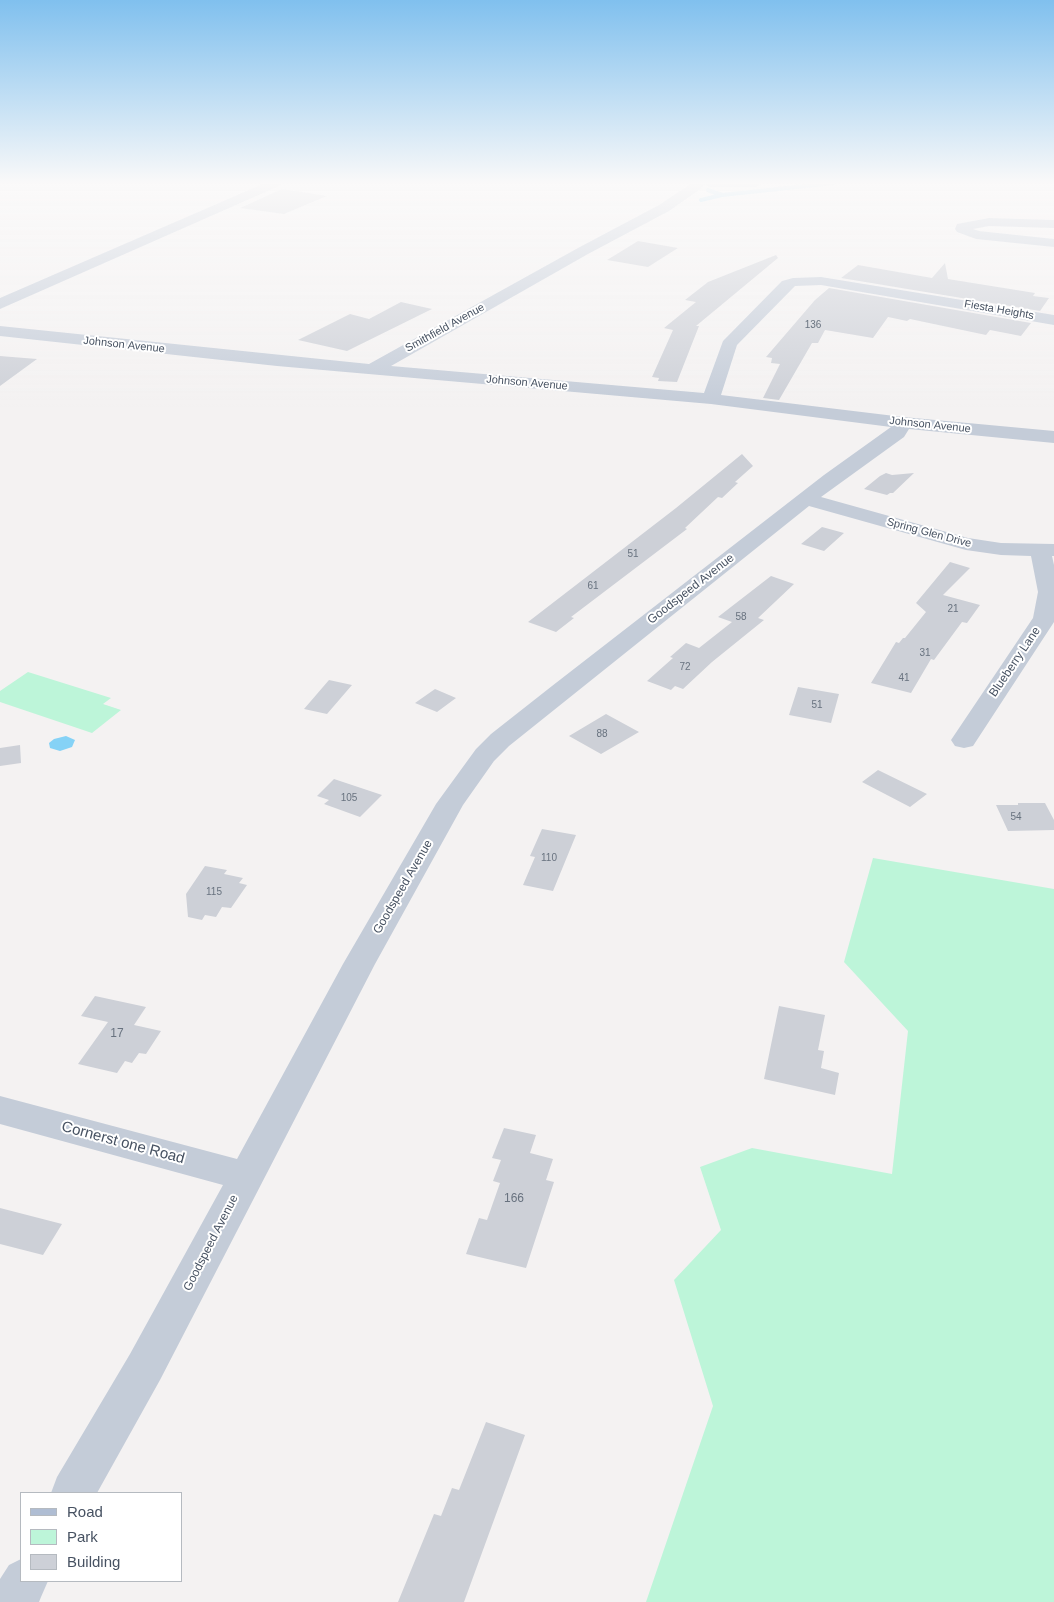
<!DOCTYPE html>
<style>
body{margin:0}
#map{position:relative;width:1054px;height:1602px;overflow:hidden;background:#f4f2f2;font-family:Helvetica,sans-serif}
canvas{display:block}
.legend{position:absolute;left:20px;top:1492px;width:162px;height:90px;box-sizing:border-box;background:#fff;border:1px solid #b5bac0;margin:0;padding:6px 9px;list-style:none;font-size:15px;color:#475262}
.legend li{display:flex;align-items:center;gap:10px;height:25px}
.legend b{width:25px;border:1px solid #b5bac0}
</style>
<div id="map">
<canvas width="1054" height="1602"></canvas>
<ul class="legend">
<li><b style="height:6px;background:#afbdd3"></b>Road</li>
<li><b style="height:14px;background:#bdf5d9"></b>Park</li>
<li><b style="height:14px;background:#cdd0d7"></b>Building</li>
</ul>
</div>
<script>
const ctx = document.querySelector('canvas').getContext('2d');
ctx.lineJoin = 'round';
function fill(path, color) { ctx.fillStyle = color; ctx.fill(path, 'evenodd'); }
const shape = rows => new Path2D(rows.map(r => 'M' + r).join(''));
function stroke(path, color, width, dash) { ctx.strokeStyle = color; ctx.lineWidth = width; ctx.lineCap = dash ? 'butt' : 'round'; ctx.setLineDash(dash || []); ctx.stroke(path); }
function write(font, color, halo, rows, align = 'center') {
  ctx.font = font + ' Helvetica,sans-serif'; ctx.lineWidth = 4; ctx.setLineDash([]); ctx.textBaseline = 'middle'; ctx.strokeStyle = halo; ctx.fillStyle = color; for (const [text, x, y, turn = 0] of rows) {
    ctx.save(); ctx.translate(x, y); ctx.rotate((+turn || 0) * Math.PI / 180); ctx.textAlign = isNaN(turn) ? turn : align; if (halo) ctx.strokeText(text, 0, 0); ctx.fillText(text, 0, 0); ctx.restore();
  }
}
const green = shape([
 [28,672,111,698,103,704,121,710,92,733,0,702,0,691],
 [873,858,1054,889,1054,1602,646,1602,713,1406,674,1280,721,1230,700,1167,752,1148,892,1174,908,1031,844,962]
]);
const water = shape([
 [66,736,75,740,72,747,60,751,50,748,49,743,54,739]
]);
const stream = shape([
 [708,190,722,195],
 [701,200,722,195,833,183]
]);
const building = shape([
 [282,189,327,196,284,214,240,208],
 [638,241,678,248,648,267,607,260],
 [776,255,778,258,696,326,699,326,677,382,658,381,659,378,652,377,673,330,664,328,696,302,685,300,708,282],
 [945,263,948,279,1035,293,1033,296,1049,298,1040,311,841,278,858,265,932,278],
 [829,288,1031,323,1021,336,990,330,986,335,910,319,907,321,888,317,873,338,825,330,818,343,812,343,779,400,763,398,780,364,771,363,772,358,766,357,815,300],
 [401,302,432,309,347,351,298,340,350,314,369,319],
 [0,356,37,359,0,386],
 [742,454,753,466,735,482,738,483,722,498,718,497,685,528,687,529,571,617,574,618,556,632,528,622,676,508],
 [886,473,892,475,914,473,893,493,890,493,887,495,864,489,880,476],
 [822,527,844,533,824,551,801,544],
 [950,562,970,568,943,595,980,605,967,623,962,622,934,660,931,659,911,693,871,683,896,642,899,643,903,638,905,638,926,612,916,603],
 [771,576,794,584,758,618,764,620,712,662,683,689,675,686,671,690,647,681,673,658,670,657,686,643,699,648,732,622,718,617],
 [329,680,352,685,327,714,304,709],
 [798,687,839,694,831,723,789,715],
 [435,689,456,698,437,712,415,703],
 [606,714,639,732,601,754,569,736],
 [20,745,21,763,0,766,0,748],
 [878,770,927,794,910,807,862,782],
 [334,779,382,795,360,817,324,804,329,800,317,796],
 [1018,803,1045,803,1054,820,1054,830,1008,831,996,805,1018,805],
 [542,829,576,835,553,891,523,885,535,857,530,856],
 [205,866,227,870,224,874,243,878,239,883,247,885,231,908,222,907,216,917,205,915,202,920,188,917,186,894],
 [95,996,146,1007,134,1025,161,1031,146,1054,139,1053,132,1063,125,1061,117,1073,78,1064,108,1022,81,1016],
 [779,1006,825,1015,818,1050,824,1051,821,1068,839,1073,835,1095,764,1079],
 [504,1128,536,1135,530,1153,553,1159,546,1180,554,1182,526,1268,466,1254,479,1218,487,1220,500,1183,493,1181,501,1160,492,1158],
 [0,1208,62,1224,43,1255,0,1244],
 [486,1422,525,1435,464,1602,398,1602,434,1514,441,1516,452,1488,459,1490]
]);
const minor = shape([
 [265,183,281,183,279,186,0,309,0,298,265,183],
 [692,183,705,183,699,190,669,211,588,254,391,366,704,393,723,341,782,281,793,278,821,277,1054,315,1054,325,821,285,795,286,737,345,721,395,903,417,1054,431,1054,443,909,429,904,437,821,497,968,538,1001,543,1054,544,1054,556,1052,556,1054,565,1054,622,973,746,964,748,955,746,951,740,1033,618,1038,592,1031,556,1001,555,966,550,809,506,509,746,494,761,463,805,375,964,160,1380,97,1493,51,1493,57,1477,130,1354,223,1185,0,1124,0,1096,237,1159,343,964,436,804,476,749,491,734,552,686,824,475,891,427,711,404,277,366,0,336,0,326,369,364,578,248,659,205,692,183],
 [989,218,1054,220,1054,228,989,226,973,229,979,231,1054,239,1054,247,976,239,957,232,955,229,957,224,989,218],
 [21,1559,21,1581,48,1581,41,1597,39,1602,0,1602,0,1579,9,1565,21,1559]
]);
const major = shape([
 [703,183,762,183,756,187,709,187,703,183]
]);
const numberNames = [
 ["136",813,325],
 ["51",633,554],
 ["61",593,586],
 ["21",953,609],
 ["58",741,617],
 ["31",925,653],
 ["72",685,667],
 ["41",904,678],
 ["51",817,705],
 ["88",602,734],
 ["105",349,798],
 ["54",1016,817],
 ["110",549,858],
 ["115",214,892]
];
const farStreetnames = [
 ["Fiesta Heights",999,310,10],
 ["Smithfield Avenue",445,328,-29],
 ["Johnson Avenue",124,345,6],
 ["Johnson Avenue",527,383,5],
 ["Johnson Avenue",930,425,6],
 ["Spring Glen Drive",929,533,15]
];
const streetNames = [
 ["Goodspeed Avenue",691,589,-38],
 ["Blueberry Lane",1015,662,-56],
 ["Goodspeed Avenue",403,887,-60],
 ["Goodspeed Avenue",211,1243,-63]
];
const nearNumbernames = [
 ["17",117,1034],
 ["166",514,1199]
];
const nearStreetnames = [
 ["Cornerst one Road",123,1143,15]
];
fill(green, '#bdf5d9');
fill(water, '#85d2f6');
stroke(stream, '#85d2f6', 4);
fill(building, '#cdd0d7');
fill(minor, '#c4ccd8');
fill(major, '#afbdd3');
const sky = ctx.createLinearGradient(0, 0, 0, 407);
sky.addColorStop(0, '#80c0ee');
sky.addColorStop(0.45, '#faf9f9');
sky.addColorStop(1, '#faf9f900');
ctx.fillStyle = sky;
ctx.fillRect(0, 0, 1054, 407);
write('10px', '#68727f', null, numberNames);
write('11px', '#475262', '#fff', farStreetnames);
write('12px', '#475262', '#fff', streetNames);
write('12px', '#68727f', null, nearNumbernames);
write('15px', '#475262', '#fff', nearStreetnames);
</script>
